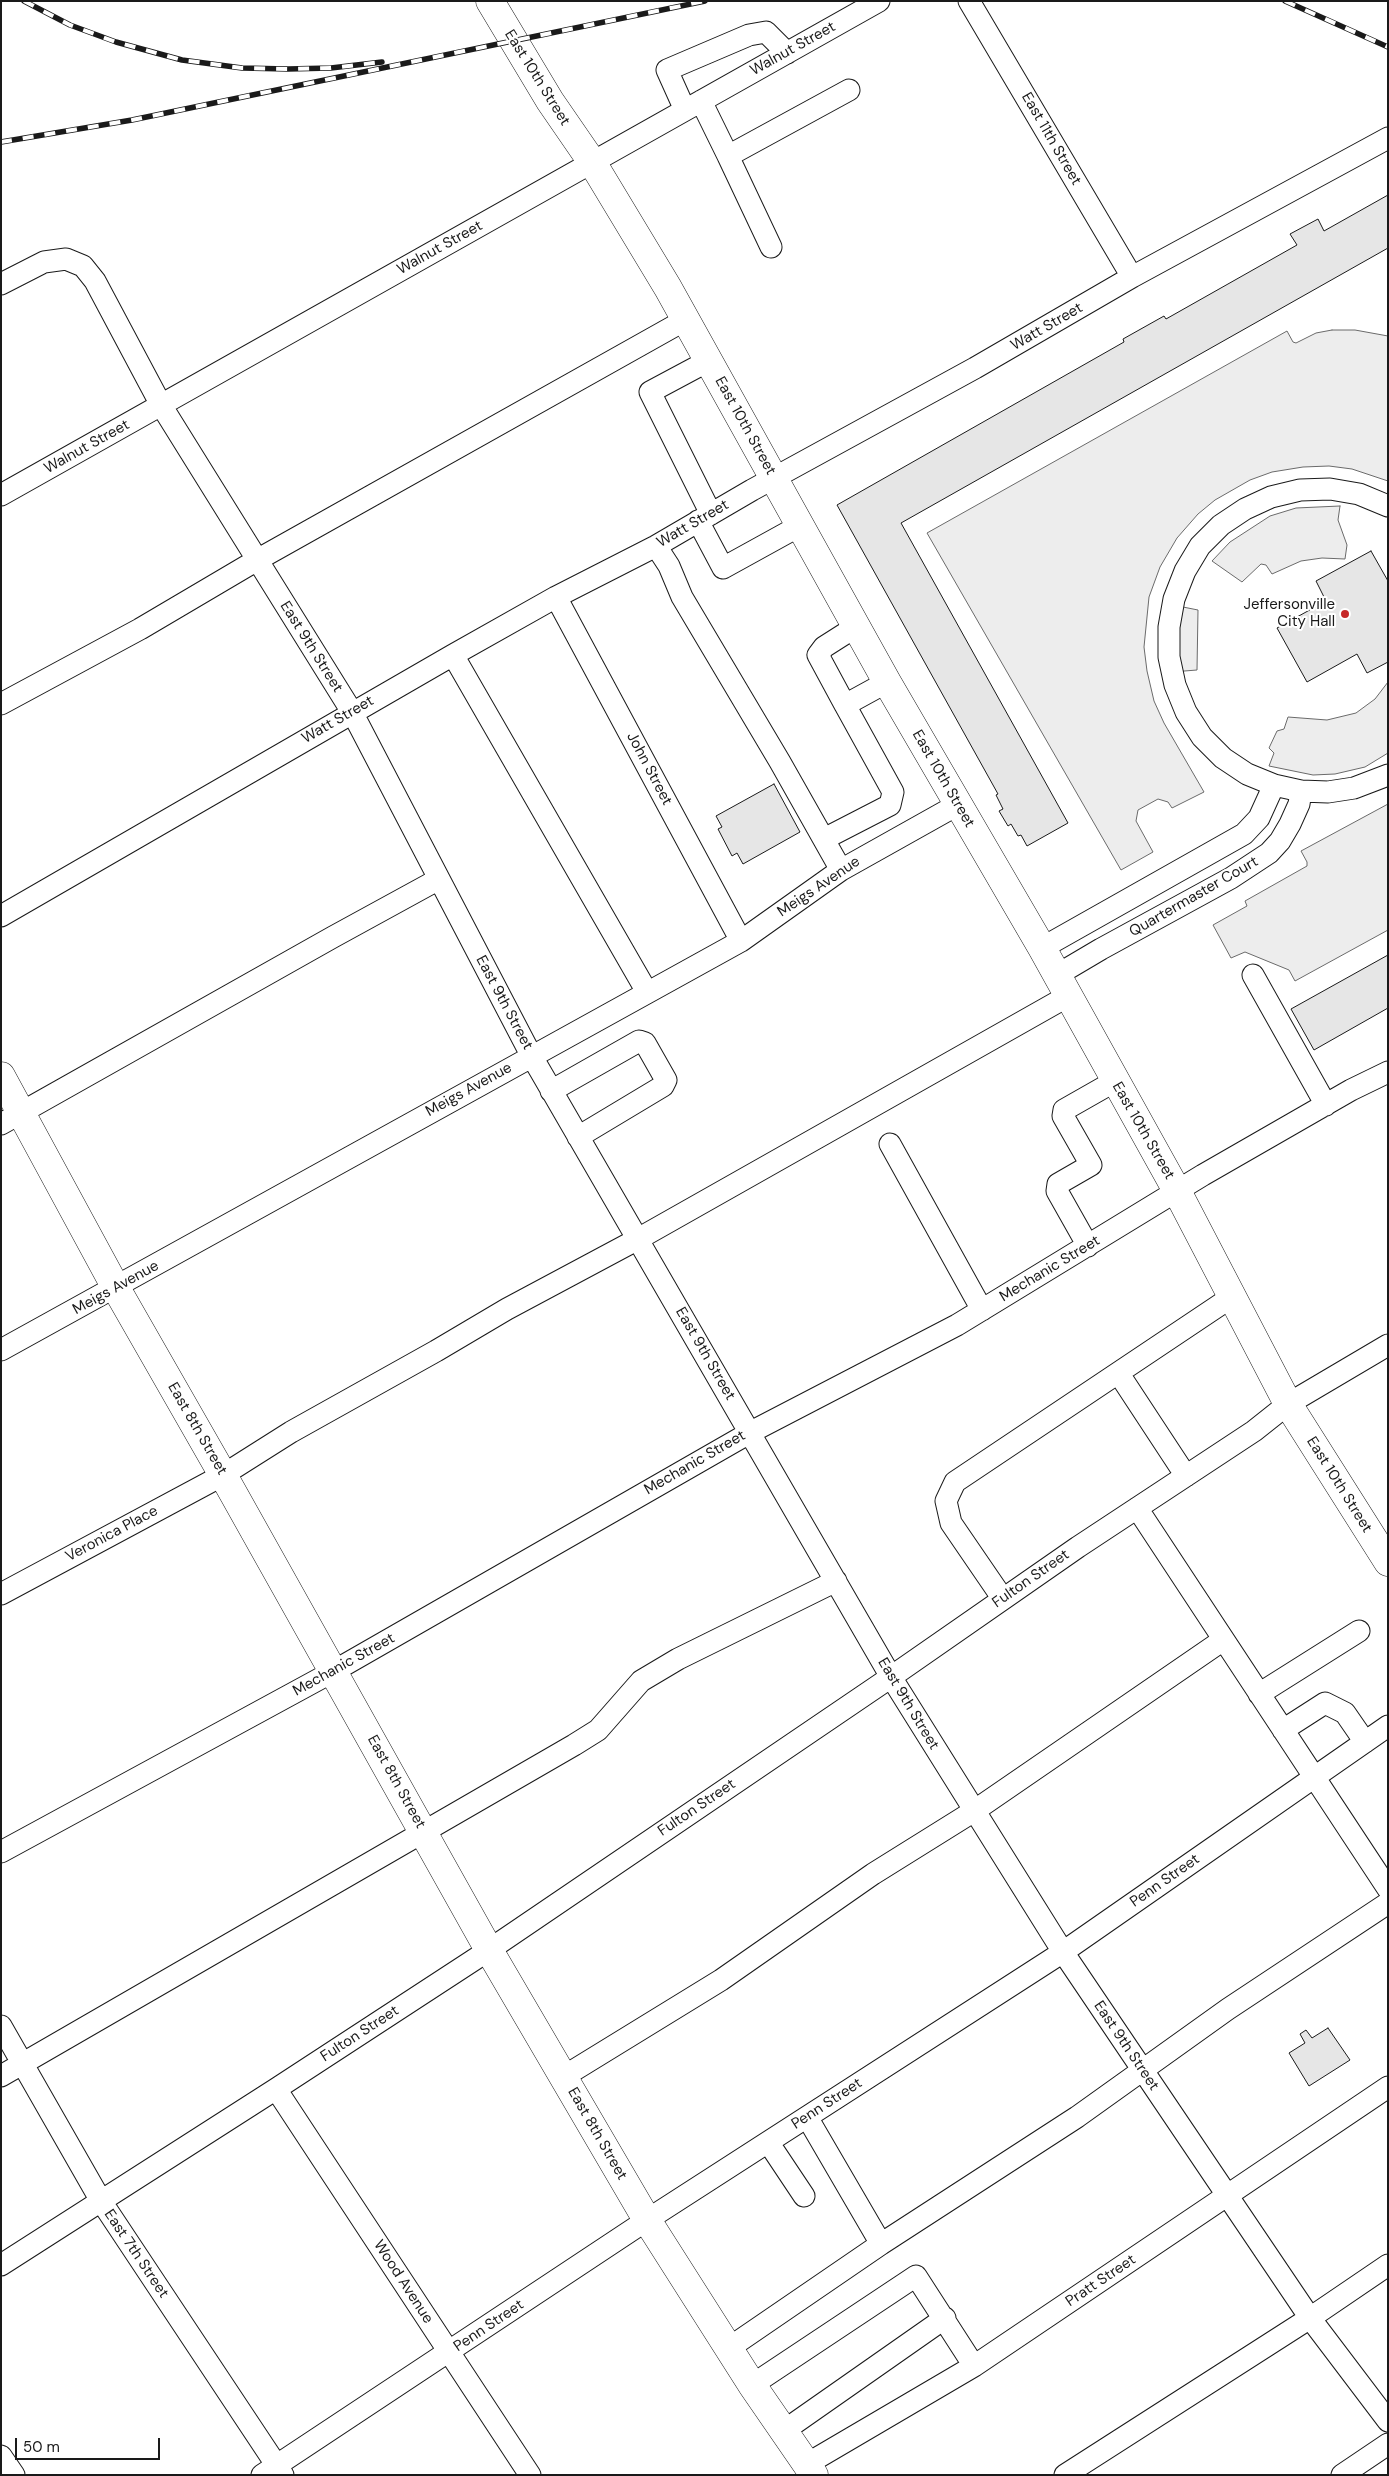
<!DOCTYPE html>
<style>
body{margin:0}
#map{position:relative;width:1389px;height:2476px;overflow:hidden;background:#fff;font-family:"DM Sans",sans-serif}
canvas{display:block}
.frame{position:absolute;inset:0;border:2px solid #1a1a1a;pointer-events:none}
.scale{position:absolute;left:15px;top:2438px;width:145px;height:22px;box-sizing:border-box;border:2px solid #1a1a1a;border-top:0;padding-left:6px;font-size:15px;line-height:18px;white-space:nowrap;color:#1a1a1a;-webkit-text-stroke:4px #fff;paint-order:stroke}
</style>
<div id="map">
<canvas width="1389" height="2476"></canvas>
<div class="frame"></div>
<div class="scale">50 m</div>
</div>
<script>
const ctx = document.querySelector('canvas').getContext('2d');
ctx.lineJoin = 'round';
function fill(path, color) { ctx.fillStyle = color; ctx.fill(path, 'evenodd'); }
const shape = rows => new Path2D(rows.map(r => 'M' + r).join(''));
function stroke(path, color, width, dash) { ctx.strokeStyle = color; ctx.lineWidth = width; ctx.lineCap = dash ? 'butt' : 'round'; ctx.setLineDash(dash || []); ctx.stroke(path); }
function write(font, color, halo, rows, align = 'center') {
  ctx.font = font + ' "DM Sans",sans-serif'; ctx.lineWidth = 4; ctx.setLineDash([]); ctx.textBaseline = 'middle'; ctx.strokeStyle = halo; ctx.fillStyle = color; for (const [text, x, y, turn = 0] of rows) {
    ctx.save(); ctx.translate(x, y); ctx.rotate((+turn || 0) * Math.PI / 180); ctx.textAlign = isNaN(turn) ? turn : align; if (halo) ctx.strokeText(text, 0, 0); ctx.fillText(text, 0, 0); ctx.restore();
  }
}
const parking = shape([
 [1332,330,1355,330,1388,336,1388,481,1352,469,1329,466,1303,467,1272,472,1250,480,1215,500,1198,514,1177,538,1160,567,1149,597,1144,647,1147,671,1154,701,1164,723,1204,792,1172,808,1168,802,1158,799,1138,810,1136,821,1153,852,1121,870,927,533,1287,331,1293,342,1296,343,1316,333,1332,330],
 [1340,506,1338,520,1347,545,1345,559,1322,558,1301,561,1272,574,1266,565,1261,564,1242,582,1212,561,1230,542,1270,516,1296,508,1340,506],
 [1173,605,1198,610,1197,670,1172,672,1173,605],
 [1388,682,1388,753,1365,767,1335,774,1313,775,1269,766,1274,753,1269,748,1277,731,1284,729,1288,717,1327,720,1356,713,1375,699,1388,682],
 [1388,804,1388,930,1295,981,1289,970,1245,952,1231,958,1213,925,1247,906,1245,901,1307,866,1307,862,1301,851,1388,804]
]);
const building = shape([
 [1388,195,1388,248,901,523,1068,823,1027,846,1021,835,1018,836,1011,824,1008,826,999,811,1003,809,996,795,998,794,837,505,1124,342,1123,339,1164,316,1166,319,1297,245,1290,234,1318,219,1324,231,1388,195],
 [1371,551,1388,581,1388,662,1367,673,1357,654,1307,682,1277,628,1326,601,1316,581,1371,551],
 [774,784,800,832,743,864,737,853,732,856,718,829,722,827,716,816,774,784],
 [1388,955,1388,1008,1314,1050,1291,1009,1388,955],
 [1328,2028,1350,2060,1309,2086,1289,2053,1305,2043,1300,2034,1306,2030,1312,2038,1328,2028]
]);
const minor = shape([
 [969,1,1132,277],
 [701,101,728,156,849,90],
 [685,110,667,70,749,35,766,32,787,53],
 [728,156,771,247],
 [1,284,44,262,66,259,83,266,95,281,161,405,352,712,531,1055,891,1677,1063,1952,1310,2318,1388,2421],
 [708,361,650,392,711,514],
 [1,495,879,1],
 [1388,506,1359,494,1330,489,1300,490,1271,497,1245,509,1221,525,1200,546,1185,571,1174,599,1169,627,1169,657,1175,685,1186,712,1202,737,1223,758,1247,774,1274,785,1301,791,1328,792,1354,788,1388,775],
 [698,521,723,568,801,525],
 [656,546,669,566,682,597,780,762,841,870],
 [556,597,741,941],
 [453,655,647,992],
 [1,704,140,629,257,560,685,320],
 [845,705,818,655,824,647,857,626],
 [824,839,890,805,893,792,845,705,887,682],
 [1,916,453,655,556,597,656,546,752,490,975,368,1132,277,1388,138],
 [1042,948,1244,834,1259,818,1274,785],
 [1057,975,1101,949,1231,878,1269,853,1280,841,1290,824,1299,804,1301,791],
 [1253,975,1326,1105],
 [551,1091,639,1041,645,1043,666,1080,663,1086,578,1137],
 [1,1124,333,937,439,879],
 [890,1144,982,1310],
 [1088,1246,1057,1191,1058,1184,1091,1165,1063,1116,1064,1110,1115,1081],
 [1,1350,741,941,841,870,957,805],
 [1119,1374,1186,1476],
 [1137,1508,1388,1889],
 [1,1594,223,1475,291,1432,436,1351,507,1309,638,1239,1068,996],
 [1003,1599,951,1523,946,1501,955,1482,1233,1296],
 [1259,1694,1359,1631],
 [1283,1730,1325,1703,1345,1713,1365,1742],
 [1,1852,334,1671,751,1432,957,1325,1203,1175,1351,1090,1388,1072],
 [1,2026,101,2201,283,2475],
 [1,2076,574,1745,598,1730,641,1681,678,1659,836,1581],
 [563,2077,721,1980,873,1874,974,1811,1223,1640],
 [276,2089,530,2475],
 [768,2142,804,2196],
 [881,2244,1077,2117,1228,2009,1388,1903],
 [1,2265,276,2089,489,1950,891,1677,1078,1547,1254,1431,1288,1404,1388,1345],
 [729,2348,881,2244,807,2117],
 [752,2385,916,2276,974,2366],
 [785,2430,945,2318],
 [1,2456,14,2475],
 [807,2464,974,2366,1388,2087],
 [262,2475,647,2220,1063,1952,1388,1726],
 [1065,2475,1310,2318,1388,2265],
 [1342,2475,1388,2444]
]);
const major = shape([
 [490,1,550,101,592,162,668,288,887,682,1042,948,1177,1191,1288,1404,1388,1562],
 [1,1076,116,1288,223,1475,489,1950,647,2220,752,2385,814,2475]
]);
const rail = shape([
 [24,1,70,25,116,42,182,60,242,68,288,69,331,68,382,62],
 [1285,1,1388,47],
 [1,142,132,120,705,1]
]);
const markers = [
 [1345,614,5,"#c62828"]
];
const streetNames = [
 ["Walnut Street",793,49,-29],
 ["East 10th Street",537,78,58],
 ["East 11th Street",1051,139,60],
 ["Walnut Street",440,248,-29],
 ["Watt Street",1047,327,-30],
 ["East 10th Street",745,426,61],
 ["Walnut Street",87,447,-29],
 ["Watt Street",693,524,-30],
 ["East 9th Street",311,647,58],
 ["Watt Street",338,720,-30],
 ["John Street",649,769,62],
 ["East 10th Street",943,779,60],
 ["Meigs Avenue",819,887,-34],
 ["Quartermaster Court",1194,897,-30],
 ["East 9th Street",504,1003,62],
 ["Meigs Avenue",469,1090,-29],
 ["East 10th Street",1143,1131,60],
 ["Mechanic Street",1050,1269,-31],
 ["Meigs Avenue",116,1288,-29],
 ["East 9th Street",705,1354,60],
 ["East 8th Street",197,1429,60],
 ["Mechanic Street",695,1463,-30],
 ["East 10th Street",1339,1485,58],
 ["Veronica Place",112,1534,-28],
 ["Fulton Street",1031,1579,-35],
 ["Mechanic Street",344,1665,-29],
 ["East 9th Street",908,1704,59],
 ["East 8th Street",396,1782,61],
 ["Fulton Street",697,1808,-34],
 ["Penn Street",1165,1881,-35],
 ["Fulton Street",360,2034,-33],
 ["East 9th Street",1126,2046,56],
 ["Penn Street",827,2104,-33],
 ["East 8th Street",597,2134,60],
 ["East 7th Street",136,2254,56],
 ["Pratt Street",1101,2281,-34],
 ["Wood Avenue",403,2282,57],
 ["Penn Street",489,2326,-34]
];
const poiNames = [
 ["Jeffersonville",1335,605],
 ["City Hall",1335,622]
];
fill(parking, '#ededed');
stroke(parking, '#6a6a6a', 1);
fill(building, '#e6e6e6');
stroke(building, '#1a1a1a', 1);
stroke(minor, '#1a1a1a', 23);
stroke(major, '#1a1a1a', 29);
stroke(minor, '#fff', 21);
stroke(major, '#fff', 28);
stroke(rail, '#1a1a1a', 5.5);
stroke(rail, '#fff', 4, [11]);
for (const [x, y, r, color] of markers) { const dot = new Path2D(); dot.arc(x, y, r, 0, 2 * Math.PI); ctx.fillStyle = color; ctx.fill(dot); stroke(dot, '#fff', 2); }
write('15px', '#1a1a1a', '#fff', streetNames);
write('15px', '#1a1a1a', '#fff', poiNames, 'right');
</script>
